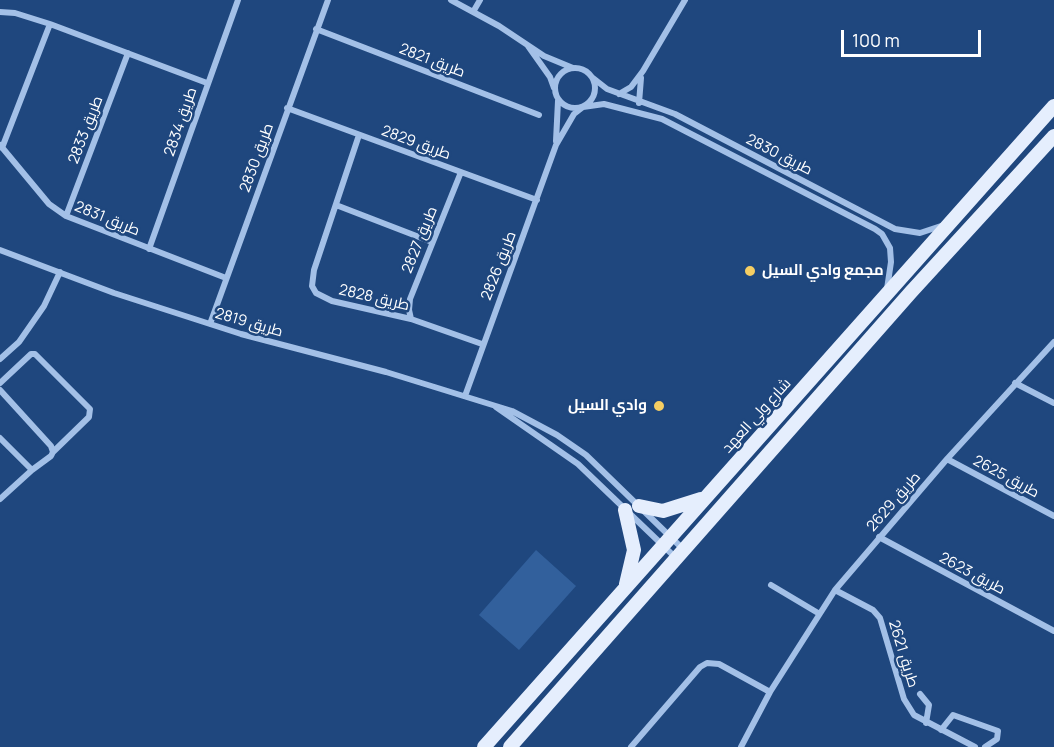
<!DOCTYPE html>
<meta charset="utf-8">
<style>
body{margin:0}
#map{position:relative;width:1054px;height:747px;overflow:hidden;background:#1f477e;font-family:Manrope,sans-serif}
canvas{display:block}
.scale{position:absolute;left:841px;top:30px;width:140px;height:27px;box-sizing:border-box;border:3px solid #fff;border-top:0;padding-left:8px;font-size:18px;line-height:21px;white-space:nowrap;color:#fff;-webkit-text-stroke:4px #1f477e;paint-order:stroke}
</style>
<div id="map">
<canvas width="1054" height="747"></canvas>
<div class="scale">100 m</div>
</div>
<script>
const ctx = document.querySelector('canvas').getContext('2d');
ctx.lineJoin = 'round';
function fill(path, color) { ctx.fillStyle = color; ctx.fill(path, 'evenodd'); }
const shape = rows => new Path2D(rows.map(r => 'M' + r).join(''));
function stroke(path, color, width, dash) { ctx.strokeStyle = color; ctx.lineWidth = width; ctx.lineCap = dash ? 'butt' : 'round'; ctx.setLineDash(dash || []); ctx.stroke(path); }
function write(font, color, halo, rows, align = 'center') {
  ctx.font = font + ' Manrope,Cairo,sans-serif'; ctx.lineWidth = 5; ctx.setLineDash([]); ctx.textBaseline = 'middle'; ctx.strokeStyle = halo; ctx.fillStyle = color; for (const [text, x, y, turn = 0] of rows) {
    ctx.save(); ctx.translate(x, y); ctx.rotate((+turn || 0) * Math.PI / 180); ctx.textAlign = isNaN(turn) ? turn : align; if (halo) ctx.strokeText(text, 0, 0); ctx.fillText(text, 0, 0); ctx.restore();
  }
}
const green = shape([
 [536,550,576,586,519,650,479,615]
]);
const street = shape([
 [451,0,499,26,544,56,573,68],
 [0,12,15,13,50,24,207,83],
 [473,12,480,0],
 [316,29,539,115],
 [528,46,550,77,554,88],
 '555 88a20 20 0 1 1 40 0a20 20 0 1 1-40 0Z',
 [593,78,607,89,675,114,895,229,920,233,941,226],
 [619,94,631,87,643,71,685,0],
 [639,103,641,78],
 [287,108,537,200],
 [359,135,314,270,312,286,316,293,332,301,411,319,482,344],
 [556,141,558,101],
 [0,145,49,204,66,216,226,278],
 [2,148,50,24],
 [336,205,432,242],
 [66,216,128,53],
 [149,249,238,0],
 [0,250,114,293,241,334,386,372,512,411,557,435,586,455,683,549],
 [411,319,409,310,410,299,461,172],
 [210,324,328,0],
 [0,359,19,342,44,306,60,272],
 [0,383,31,354,35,354,90,409,89,417,53,452],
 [1015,383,1054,403],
 [0,390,51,446,53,452,51,456,32,470,0,438],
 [465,396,556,145,574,114,583,107,604,104,662,119,875,229,882,234,890,248,891,262,887,289],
 [496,407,578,464,676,558],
 [947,459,1054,516],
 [0,499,32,470],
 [879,537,1054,631],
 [771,585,818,613],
 [835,590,873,610,880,618,904,699,914,715,975,747],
 [920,694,929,705,926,723],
 [941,730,953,715,998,731,997,739,985,747],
 [631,747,700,667,707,663,719,664,770,692],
 [741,747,770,692,835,590,947,459,1054,342]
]);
const primary = shape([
 [639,506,663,511,701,499],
 [625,510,634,550,626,584],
 [484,747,1054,106],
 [510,747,911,292,1054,136]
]);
const markers = [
 [750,271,6,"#f5ce63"],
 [659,406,6,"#f5ce63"]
];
const streetNames = [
 ["طريق 2821",432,61,21],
 ["طريق 2834",181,122,-71],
 ["طريق 2833",86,130,-69],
 ["طريق 2829",416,143,20],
 ["طريق 2830",779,155,27],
 ["طريق 2830",257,158,-70],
 ["طريق 2831",107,219,22],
 ["طريق 2827",420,240,-68],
 ["طريق 2826",499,266,-69],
 ["طريق 2828",374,298,13],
 ["طريق 2819",249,323,16],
 ["شارع ولي العهد",757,416,-48],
 ["طريق 2625",1006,477,28],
 ["طريق 2629",894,502,-49],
 ["طريق 2623",972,574,28],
 ["طريق 2621",903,654,73]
];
const poiNames = [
 ["مجمع وادي السيل",762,271],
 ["وادي السيل",647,406,"right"]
];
fill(green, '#32609c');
stroke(street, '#a3c0e7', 6);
stroke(primary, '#e5eefd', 14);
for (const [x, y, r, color] of markers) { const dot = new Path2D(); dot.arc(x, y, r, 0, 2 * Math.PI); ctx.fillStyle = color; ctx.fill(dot); stroke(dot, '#1f477e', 2); }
write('15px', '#fff', '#1f477e', streetNames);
write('bold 15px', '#fff', '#1f477e', poiNames, 'left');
</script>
